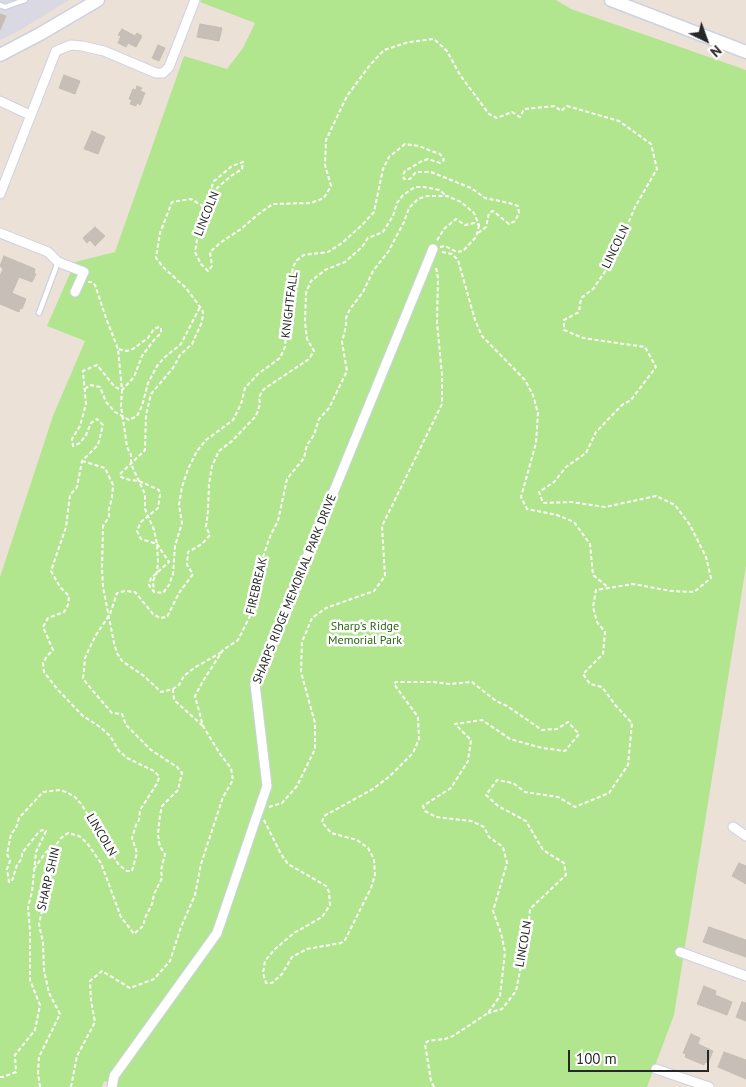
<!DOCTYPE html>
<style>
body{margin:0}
#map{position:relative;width:746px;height:1087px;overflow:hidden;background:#ebe1d6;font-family:"PT Sans",sans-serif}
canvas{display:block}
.north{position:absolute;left:681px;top:15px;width:50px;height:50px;-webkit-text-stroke:4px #fff;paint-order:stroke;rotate:138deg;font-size:14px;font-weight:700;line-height:20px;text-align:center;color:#272727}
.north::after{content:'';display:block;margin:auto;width:18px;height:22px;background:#272727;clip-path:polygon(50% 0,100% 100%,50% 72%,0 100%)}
.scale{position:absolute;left:568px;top:1050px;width:141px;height:22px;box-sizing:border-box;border:2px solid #272727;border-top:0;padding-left:6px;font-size:15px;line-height:18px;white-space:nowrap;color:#272727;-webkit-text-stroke:4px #fff;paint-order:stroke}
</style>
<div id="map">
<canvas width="746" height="1087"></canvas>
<div class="north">N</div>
<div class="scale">100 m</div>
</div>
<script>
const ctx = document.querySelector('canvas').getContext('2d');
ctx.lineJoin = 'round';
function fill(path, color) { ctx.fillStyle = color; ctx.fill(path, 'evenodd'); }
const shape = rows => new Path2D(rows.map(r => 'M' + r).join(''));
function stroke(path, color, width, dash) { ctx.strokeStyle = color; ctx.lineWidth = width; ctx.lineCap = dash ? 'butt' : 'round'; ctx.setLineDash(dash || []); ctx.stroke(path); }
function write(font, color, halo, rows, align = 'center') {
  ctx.font = font + ' "PT Sans",sans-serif'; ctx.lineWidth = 5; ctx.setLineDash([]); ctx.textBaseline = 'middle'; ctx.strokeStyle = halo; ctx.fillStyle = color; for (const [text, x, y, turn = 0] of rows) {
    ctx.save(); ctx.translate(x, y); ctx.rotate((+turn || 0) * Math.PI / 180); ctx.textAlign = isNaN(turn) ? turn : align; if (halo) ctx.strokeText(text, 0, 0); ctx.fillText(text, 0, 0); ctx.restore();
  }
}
const industrial = shape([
 [0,0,69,0,17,32,0,40]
]);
const green = shape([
 [201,0,556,0,571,9,746,70,746,566,674,1015,647,1087,117,1087,104,1081,102,1087,0,1087,0,577,53,416,85,341,47,326,75,262,115,252,184,56,227,69,243,48,255,23,200,2]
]);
const building = shape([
 [0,14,6,16,0,30,0,14],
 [200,24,222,28,219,41,197,37,200,24],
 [122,29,135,36,137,33,142,36,136,47,128,43,126,47,118,43,121,36,118,35,122,29],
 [158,45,165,48,159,61,152,58,158,45],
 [64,75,80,81,75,94,59,88,64,75],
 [137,86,142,88,140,91,145,93,140,105,137,103,136,106,130,104,132,100,129,99,133,89,136,90,137,86],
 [92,131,105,137,98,154,84,149,92,131],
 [95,227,105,236,95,246,90,240,87,243,83,238,95,227],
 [4,256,35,269,34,273,36,274,32,282,19,277,12,293,26,299,22,309,20,308,19,312,0,304,0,276,3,269,0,266,4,256],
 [739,863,746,866,746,884,732,876,739,863],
 [709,927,746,940,746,957,703,942,709,927],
 [704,986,716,991,715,995,732,1002,727,1015,697,1004,704,986],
 [742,1002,746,1003,746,1021,736,1017,742,1002],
 [691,1034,700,1038,698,1044,713,1051,708,1063,705,1062,704,1065,685,1057,686,1054,683,1053,691,1034],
 [724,1052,746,1060,746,1079,718,1067,724,1052]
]);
const path = shape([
 [478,233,486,227,489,213,493,211,509,224,515,221,519,213,518,206,509,203,485,198,471,188,431,172,416,172,410,179,404,179,403,175,405,171,422,161,428,159,440,163,444,160,440,154,431,151,419,146,405,144,389,157,383,169,374,212,362,225,342,243,328,252,304,255,297,260,293,267,289,292,285,347,280,358,258,374,245,388,241,404,233,420,206,440,197,451,188,469,182,487,179,505,182,523,175,546,173,574,169,585,163,593,154,592,149,585,151,578,169,562,157,544,141,539,137,531,141,522,158,508,160,495,159,490,139,481,130,480,121,477,120,474,145,450,146,415,151,394,173,368,180,355,192,344,202,322,203,312,198,304,186,288,163,267,156,258,160,233,172,202,191,199,204,207,209,201,213,182,232,166,243,162,242,169,231,176,217,188,210,214,198,234,195,252,201,264,208,271,212,266,210,252,220,243,241,229,261,212,273,204,311,203,324,198,331,186,325,165,326,140,347,96,370,65,384,50,409,42,434,39,447,51,460,75,489,114,497,118,512,112,520,117,524,109,555,106,561,111,567,106,619,121,651,144,657,169,635,207,613,260,593,289,581,298,579,312,564,320,564,330,583,338,645,347,656,367,631,400,622,405,596,432,586,453,566,467,554,482,539,492,543,503,571,502,605,507,656,496,675,505,690,525,706,557,711,578,694,592,671,591,633,584,596,590,593,607,597,622,605,632,603,654,583,674,590,684,602,687,616,706,632,723,628,765,609,793,575,807,558,797,525,792,513,783,497,780,486,795,498,806,526,821,543,850,564,863,566,875,530,909,528,931,516,991,502,1009,488,1013],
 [440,247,445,246,457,252,463,251,476,237,479,226],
 [442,252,452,254,458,260,475,320,482,336,525,380,533,395,538,413,536,443,521,497,527,509,557,515,574,522,590,544,593,575,609,588],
 [88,282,92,282,95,285,106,318,118,349,122,390,121,406,127,447,131,455,131,464,145,494,145,509,154,530,157,544,158,562,157,572,153,581,154,592],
 [85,389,90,385,100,387,106,402,115,412,129,420,137,416,142,406,148,383,157,366,165,357,181,344,200,307],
 [82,461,105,468,113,485,112,498,109,509,109,517,103,526,102,569,103,587,114,643,117,653,122,661,144,676,161,692,173,689,179,685,184,676,194,668,222,652],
 [173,689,174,700,203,726],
 [269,807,282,803,297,786,315,749,315,723,301,672,302,642,312,618,326,608,374,591,385,576,382,526,442,404,442,375,437,322,438,278,436,267],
 [264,820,281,854,288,864,326,886,329,892,330,905,322,917,294,933,275,949,265,961,263,973,266,983,272,983,282,974,292,957,307,949,341,943,345,940,371,888,375,875,374,859,368,848,357,840,331,833,322,822,324,816,373,789,390,776,413,753,419,739,418,717,394,684,396,682,434,682,449,684,472,682,496,701,507,706,542,730,557,729,568,722,579,734,565,751,542,748,510,739,482,720,455,724,471,740,468,761,451,788,423,806,425,811,436,817,471,821,484,827,489,837,503,847,507,863,493,911,501,933,505,952,500,996,488,1013,453,1036,445,1039,428,1041,425,1044,431,1081,434,1087],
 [34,869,46,852,56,845],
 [0,1077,3,1077,16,1072,15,1055,35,1030,40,1005,30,980,30,930,28,907,32,892,36,852,46,831,42,830,38,833,22,853,22,858,17,865,12,881,9,882,7,869,10,861,7,854,11,834,16,828,19,818,43,792,59,790,66,792,75,797,82,805,96,829,119,865,127,871,132,871,137,853,132,838,136,825,139,820,140,810,158,782,159,776,154,771,127,758,119,751,110,736,100,727,83,716,58,690,44,672,43,663,47,656,53,650,43,627,48,618,64,612,68,605,69,596,60,587,51,571,66,527,70,495,77,487,82,461,98,445,103,425,97,419,91,423,86,435,80,443,73,446,72,439,80,426,86,404,83,371,97,365,115,387,122,390,134,377,142,356,154,340,161,333,161,328,159,327,154,329,148,338,133,349,127,351,118,349],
 [40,1087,38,1073,39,1057,60,1014,49,993,44,970,43,943,39,924,54,858,56,845,61,838,68,833,79,836,87,843,101,863,121,917,134,934,143,926,145,918,152,904,154,894,162,878,161,870,165,854,160,847,159,842,158,834,160,815,162,806,178,790,182,773,177,767,151,750,126,725,122,714,112,713,87,684,83,678,84,670,85,658,89,649,96,635,110,614,117,593,125,591,135,592,153,614,160,618,167,617,179,593,193,574,187,565,188,552,202,544,210,535,206,527,208,511,209,484,212,466,219,451,232,441,256,416,260,404,259,397,264,389,309,359,314,351,307,339,305,322,306,293,311,281,325,270,345,262,362,247,368,238,383,232,393,216,397,203,403,195,415,187,424,187,439,190,447,196],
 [71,1087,77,1056,95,1022,91,1000,90,981,102,971,130,988,154,979,170,961,181,927,195,895,201,864,223,797,233,780,231,768,220,754,203,726,195,696,203,681,223,650,238,640,254,608,254,594,259,582,258,571,271,534,278,521,287,479,304,458,307,445,314,435,319,419,329,408,347,371,342,342,346,326,346,318,350,309,363,292,373,271,388,252,404,222,409,208,418,199,427,196,447,196,461,202,474,213,479,225,474,223,465,225,456,219,444,229,436,242]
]);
const service = shape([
 [0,5,5,7,25,0],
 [39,313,58,262]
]);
const minor = shape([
 [0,101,30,115],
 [0,194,56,51,71,45,82,46,104,51,156,73,163,73,169,67,195,0],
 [0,233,48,252,58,262,84,272,75,292],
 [733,827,746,836],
 [680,952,746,976],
 [656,1069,709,1087],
 [112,1087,114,1076,217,933,267,786,255,684,433,249]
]);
const secondary = shape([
 [611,0,746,52],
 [0,55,40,34,98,0]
]);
const streetNames = [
 ["LINCOLN",207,214,-68],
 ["LINCOLN",616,247,-64],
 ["KNIGHTFALL",290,305,-83],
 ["FIREBREAK",257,586,-77],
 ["SHARPS RIDGE MEMORIAL PARK DRIVE",295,589,-68],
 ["LINCOLN",101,835,59],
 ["SHARP SHIN",49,879,-77],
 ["LINCOLN",524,944,-80]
];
const parkNames = [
 ["Sharp's Ridge",365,627],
 ["Memorial Park",365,641]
];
fill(industrial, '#dad8e2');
fill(green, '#b2e68e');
fill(building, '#c6beb7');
stroke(building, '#c6bdb1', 1);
stroke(service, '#ccd1e2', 7);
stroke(minor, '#ccd1e2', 11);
stroke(secondary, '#ccd1e2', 15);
stroke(path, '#fff', 2, [4, 2.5]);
stroke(service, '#fff', 4.5);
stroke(minor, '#fff', 9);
stroke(secondary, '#fff', 12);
write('12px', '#272727', '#fff', streetNames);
write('12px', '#2b6614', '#fff', parkNames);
</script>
